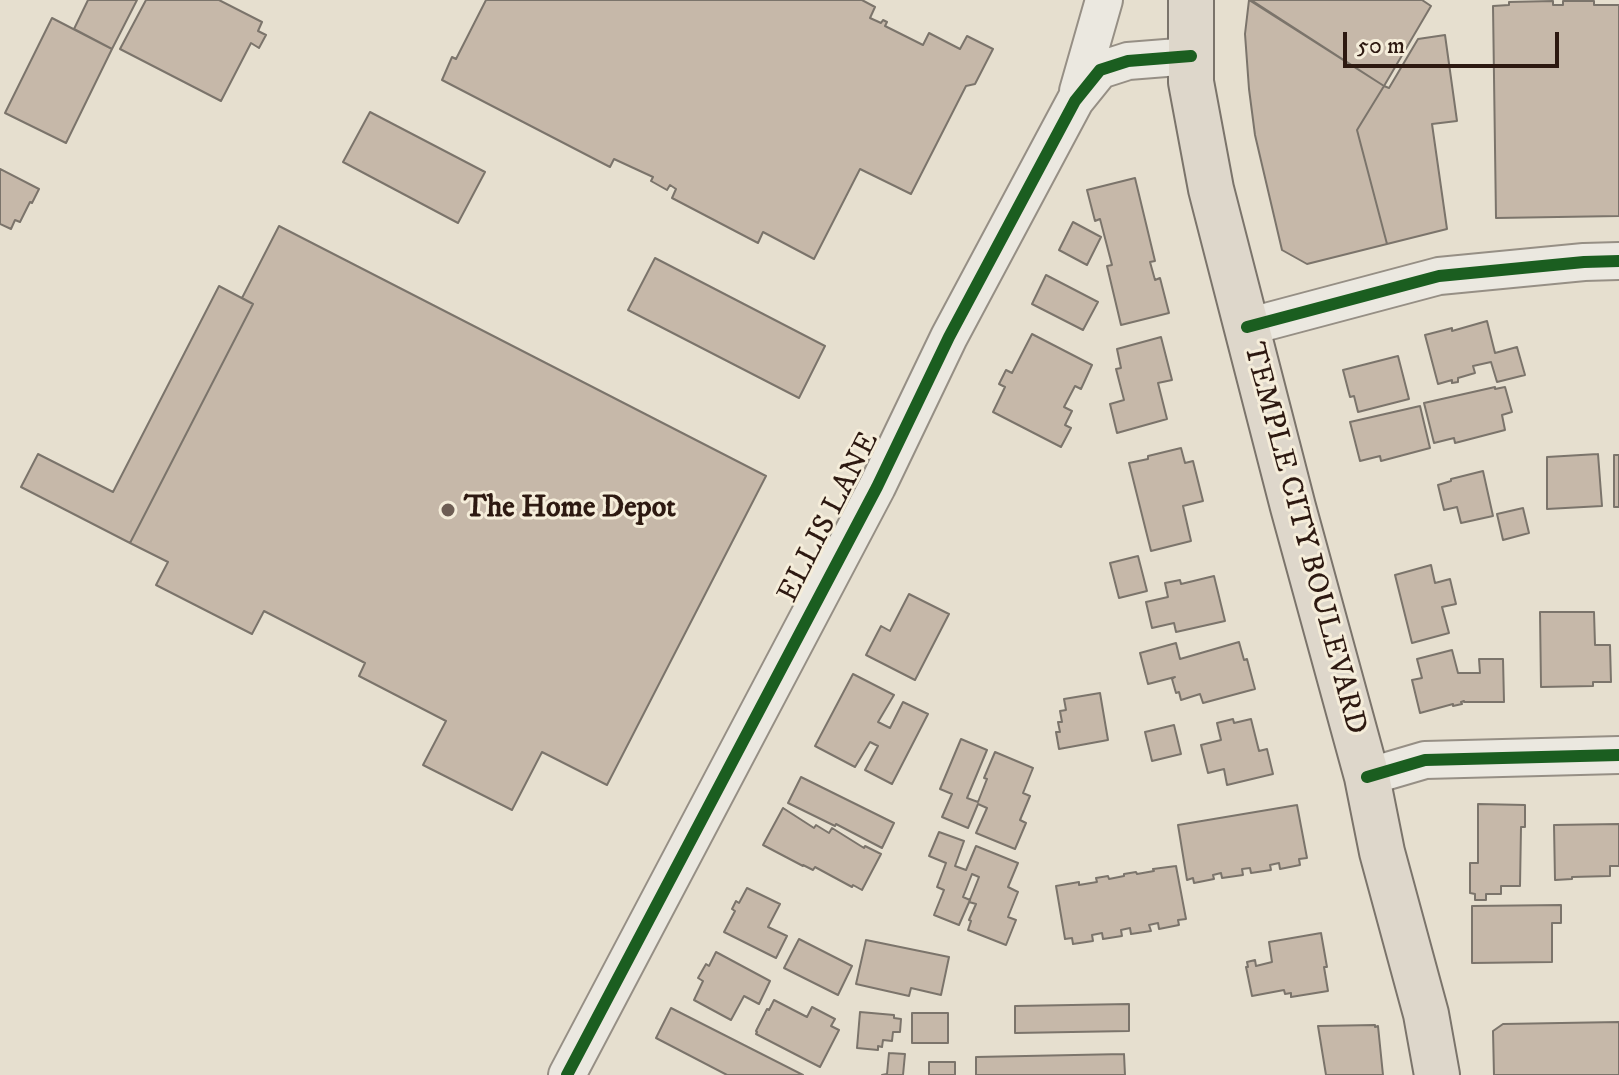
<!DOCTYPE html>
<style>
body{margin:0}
#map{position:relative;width:1619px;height:1075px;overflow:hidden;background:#e6dfcf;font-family:"IM FELL DW Pica",serif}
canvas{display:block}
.scale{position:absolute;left:1343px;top:32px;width:216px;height:36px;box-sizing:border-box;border:4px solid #2d1911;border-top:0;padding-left:10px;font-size:24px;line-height:28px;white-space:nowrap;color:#2d1911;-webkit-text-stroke:6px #f5edda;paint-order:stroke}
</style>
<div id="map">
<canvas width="1619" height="1075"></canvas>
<div class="scale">50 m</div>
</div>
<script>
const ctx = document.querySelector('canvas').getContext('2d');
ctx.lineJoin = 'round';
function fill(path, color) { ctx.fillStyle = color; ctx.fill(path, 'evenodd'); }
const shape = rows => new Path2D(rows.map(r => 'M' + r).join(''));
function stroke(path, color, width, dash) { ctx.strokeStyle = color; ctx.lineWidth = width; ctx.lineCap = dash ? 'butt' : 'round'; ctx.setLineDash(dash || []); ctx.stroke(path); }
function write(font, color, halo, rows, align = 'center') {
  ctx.font = font + ' "IM FELL DW Pica",serif'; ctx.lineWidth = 6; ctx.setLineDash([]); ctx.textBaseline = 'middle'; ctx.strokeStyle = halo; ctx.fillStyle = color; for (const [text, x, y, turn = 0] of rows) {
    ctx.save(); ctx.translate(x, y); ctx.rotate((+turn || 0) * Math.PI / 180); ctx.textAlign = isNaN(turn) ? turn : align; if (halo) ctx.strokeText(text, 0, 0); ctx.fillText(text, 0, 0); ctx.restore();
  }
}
const building = shape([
 [88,0,137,0,112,49,74,29,88,0],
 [146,0,219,0,262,22,258,31,266,35,259,48,251,43,221,101,120,49,146,0],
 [486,0,862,0,875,7,870,18,881,23,883,20,887,22,885,26,923,45,929,33,960,49,967,36,993,49,975,84,966,86,911,194,860,169,814,259,763,232,758,243,672,198,676,189,670,185,667,190,651,181,653,177,614,159,610,167,442,80,452,57,456,59,486,0],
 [1249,0,1384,86,1357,130,1387,244,1307,264,1282,250,1255,135,1249,89,1245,34,1249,0],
 [1251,0,1422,0,1431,6,1384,86,1251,0],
 [1553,1,1553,5,1563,5,1563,1,1594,1,1594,5,1619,5,1619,216,1496,218,1493,6,1509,5,1509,2,1553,1],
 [52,18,112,49,66,143,5,113,52,18],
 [1445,35,1457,121,1432,124,1447,229,1387,244,1357,130,1384,86,1389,88,1418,39,1445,35],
 [370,112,485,172,458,223,343,162,370,112],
 [0,169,39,189,32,203,30,202,20,222,15,220,11,229,0,224,0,169],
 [1135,178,1155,261,1150,262,1155,280,1160,278,1169,313,1121,325,1107,266,1112,265,1100,219,1095,221,1087,190,1135,178],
 [1073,222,1101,237,1087,265,1059,250,1073,222],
 [279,226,766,476,607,785,542,752,512,810,423,765,446,721,359,676,365,663,264,611,252,634,156,585,168,562,130,543,253,304,242,298,279,226],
 [655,258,825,346,799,398,628,310,655,258],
 [1046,275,1098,302,1083,330,1032,304,1046,275],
 [219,286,253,304,130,543,21,487,38,454,113,492,219,286],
 [1487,321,1495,353,1517,347,1525,375,1497,382,1491,362,1473,366,1475,373,1458,378,1458,382,1452,383,1452,380,1438,384,1425,335,1452,328,1452,331,1487,321],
 [1032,334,1092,365,1081,389,1075,386,1064,407,1072,411,1065,425,1071,428,1061,447,993,412,1005,387,999,384,1006,370,1012,373,1032,334],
 [1161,337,1172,380,1158,383,1167,419,1117,433,1110,404,1124,400,1116,369,1121,368,1117,349,1161,337],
 [1398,356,1409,399,1358,412,1354,396,1350,397,1343,370,1398,356],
 [1495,387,1495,389,1505,387,1512,412,1502,415,1505,430,1455,443,1454,438,1434,443,1424,403,1495,387],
 [1420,406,1430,448,1381,461,1380,456,1360,461,1350,422,1420,406],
 [1181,448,1185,463,1193,461,1203,501,1183,506,1191,541,1151,551,1129,463,1148,459,1148,456,1181,448],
 [1598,454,1602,506,1547,509,1547,457,1598,454],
 [1614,455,1619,455,1619,507,1614,507,1614,455],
 [1483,471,1493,516,1461,523,1457,507,1444,510,1438,485,1451,481,1451,479,1483,471],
 [1523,508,1529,533,1503,540,1497,514,1523,508],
 [1138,556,1147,591,1119,598,1110,563,1138,556],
 [1431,565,1435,583,1450,579,1456,604,1442,607,1449,633,1412,643,1395,575,1431,565],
 [1214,576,1225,621,1176,632,1174,623,1152,628,1146,602,1168,597,1165,583,1180,580,1181,584,1214,576],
 [909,594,949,614,915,680,866,655,881,626,890,631,909,594],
 [1540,612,1594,612,1595,645,1610,645,1611,682,1593,682,1593,686,1541,687,1540,612],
 [1239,642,1244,660,1247,659,1255,689,1203,703,1200,694,1181,700,1179,692,1176,693,1172,679,1175,677,1148,684,1140,653,1176,643,1180,659,1239,642],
 [1452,650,1458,673,1480,673,1479,659,1503,659,1504,702,1464,702,1464,701,1461,702,1462,704,1453,706,1453,704,1420,713,1412,680,1422,678,1417,659,1452,650],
 [853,674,894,695,878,722,890,728,903,702,928,714,892,784,865,770,878,746,870,742,855,767,815,746,853,674],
 [1100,693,1108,740,1059,749,1056,732,1060,732,1058,722,1062,722,1060,711,1066,710,1064,699,1100,693],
 [1233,719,1234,723,1251,719,1259,751,1267,749,1273,774,1227,785,1224,769,1208,773,1201,745,1221,740,1217,723,1233,719],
 [1174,725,1181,754,1152,761,1145,732,1174,725],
 [961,739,987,750,967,798,978,802,987,779,984,778,995,752,1033,768,1023,793,1030,796,1020,820,1026,823,1015,849,976,833,987,808,978,804,968,828,942,817,952,794,940,789,961,739],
 [801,777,894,823,882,848,836,824,835,826,788,803,801,777],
 [1478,804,1525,805,1525,827,1521,827,1520,886,1501,886,1501,894,1486,894,1486,900,1475,900,1475,894,1470,893,1470,863,1478,863,1478,804],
 [1297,805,1307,858,1299,859,1300,865,1280,869,1279,863,1270,865,1271,870,1251,873,1250,868,1242,869,1243,875,1222,878,1221,873,1213,875,1214,879,1194,883,1193,878,1187,880,1178,825,1297,805],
 [783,808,814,828,816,825,829,833,832,828,864,848,865,846,881,854,862,890,853,885,852,887,815,867,813,870,803,865,803,866,763,845,783,808],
 [1619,824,1619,866,1610,866,1610,876,1572,877,1572,879,1555,880,1554,825,1619,824],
 [939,832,964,841,955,866,966,870,976,846,1018,863,1008,887,1018,892,1008,917,1016,920,1006,945,968,930,971,921,969,920,976,904,969,902,979,877,972,874,963,897,970,900,959,925,934,915,944,890,937,887,946,863,929,856,939,832],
 [1176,866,1186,919,1178,920,1179,925,1159,929,1158,923,1149,925,1151,931,1131,934,1130,928,1121,930,1122,936,1103,939,1102,933,1092,935,1093,941,1073,944,1072,938,1065,939,1056,886,1079,882,1079,885,1097,882,1096,878,1108,876,1109,879,1124,876,1124,874,1136,872,1137,874,1154,871,1153,869,1176,866],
 [747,888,780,904,768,927,787,936,776,958,724,932,735,911,732,909,736,901,739,903,747,888],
 [1561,905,1561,923,1552,923,1552,962,1472,963,1472,906,1561,905],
 [1321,933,1327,967,1324,967,1328,991,1291,997,1291,993,1285,994,1284,990,1252,996,1246,967,1248,967,1247,962,1255,960,1256,966,1272,962,1269,942,1321,933],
 [799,939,852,966,838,995,784,968,799,939],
 [866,940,949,957,941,995,911,988,909,996,856,984,866,940],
 [716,952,770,981,759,1004,744,996,731,1020,694,1000,703,981,698,978,706,964,709,966,716,952],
 [774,1000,807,1017,812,1007,835,1019,831,1026,839,1030,820,1067,756,1034,757,1032,756,1031,767,1009,769,1010,774,1000],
 [1129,1004,1129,1031,1015,1033,1015,1006,1129,1004],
 [671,1008,803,1075,727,1075,656,1038,671,1008],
 [860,1012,894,1015,894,1018,901,1019,900,1032,893,1032,892,1041,883,1040,882,1047,878,1046,878,1050,857,1048,860,1012],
 [912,1013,948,1013,948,1043,912,1043,912,1013],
 [1619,1022,1619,1075,1494,1075,1493,1031,1503,1024,1619,1022],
 [1375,1025,1375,1027,1378,1026,1383,1075,1326,1075,1318,1026,1375,1025],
 [889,1053,905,1054,903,1075,882,1075,887,1074,889,1053],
 [1124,1054,1125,1075,976,1075,976,1057,1124,1054],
 [929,1062,955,1062,955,1075,929,1075,929,1062]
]);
const minor = shape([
 [1078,91,1104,0],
 [1247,327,1439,276,1584,262,1619,261],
 [1367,777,1425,760,1619,755],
 [567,1075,877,487,949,337,1075,101,1100,70,1128,61,1191,56]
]);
const major = shape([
 [1191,0,1191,82,1211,189,1293,507,1367,777,1382,852,1426,1014,1437,1075]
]);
const cycleway = shape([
 [1247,327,1439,276,1584,262,1619,261],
 [1367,777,1425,760,1619,755],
 [567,1075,877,487,949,337,1075,101,1100,70,1128,61,1191,56]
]);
const markers = [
 [448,510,8,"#6e5e54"]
];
const poiNames = [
 ["The Home Depot",464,510]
];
const streetNames = [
 ["ELLIS LANE",830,518,-63],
 ["TEMPLE CITY BOULEVARD",1303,539,75]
];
fill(building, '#c6b8a9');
stroke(building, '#7b746b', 2);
stroke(minor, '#968f85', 40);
stroke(major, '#7b746b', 48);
stroke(minor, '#ebe8e0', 36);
stroke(major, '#ded7cb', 44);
stroke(cycleway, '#1b5e20', 12);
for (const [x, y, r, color] of markers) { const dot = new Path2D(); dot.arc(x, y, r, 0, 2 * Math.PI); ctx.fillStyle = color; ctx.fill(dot); stroke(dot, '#f5edda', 3); }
write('bold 30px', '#2d1911', '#f5edda', poiNames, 'left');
write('30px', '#2d1911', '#f5edda', streetNames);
</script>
